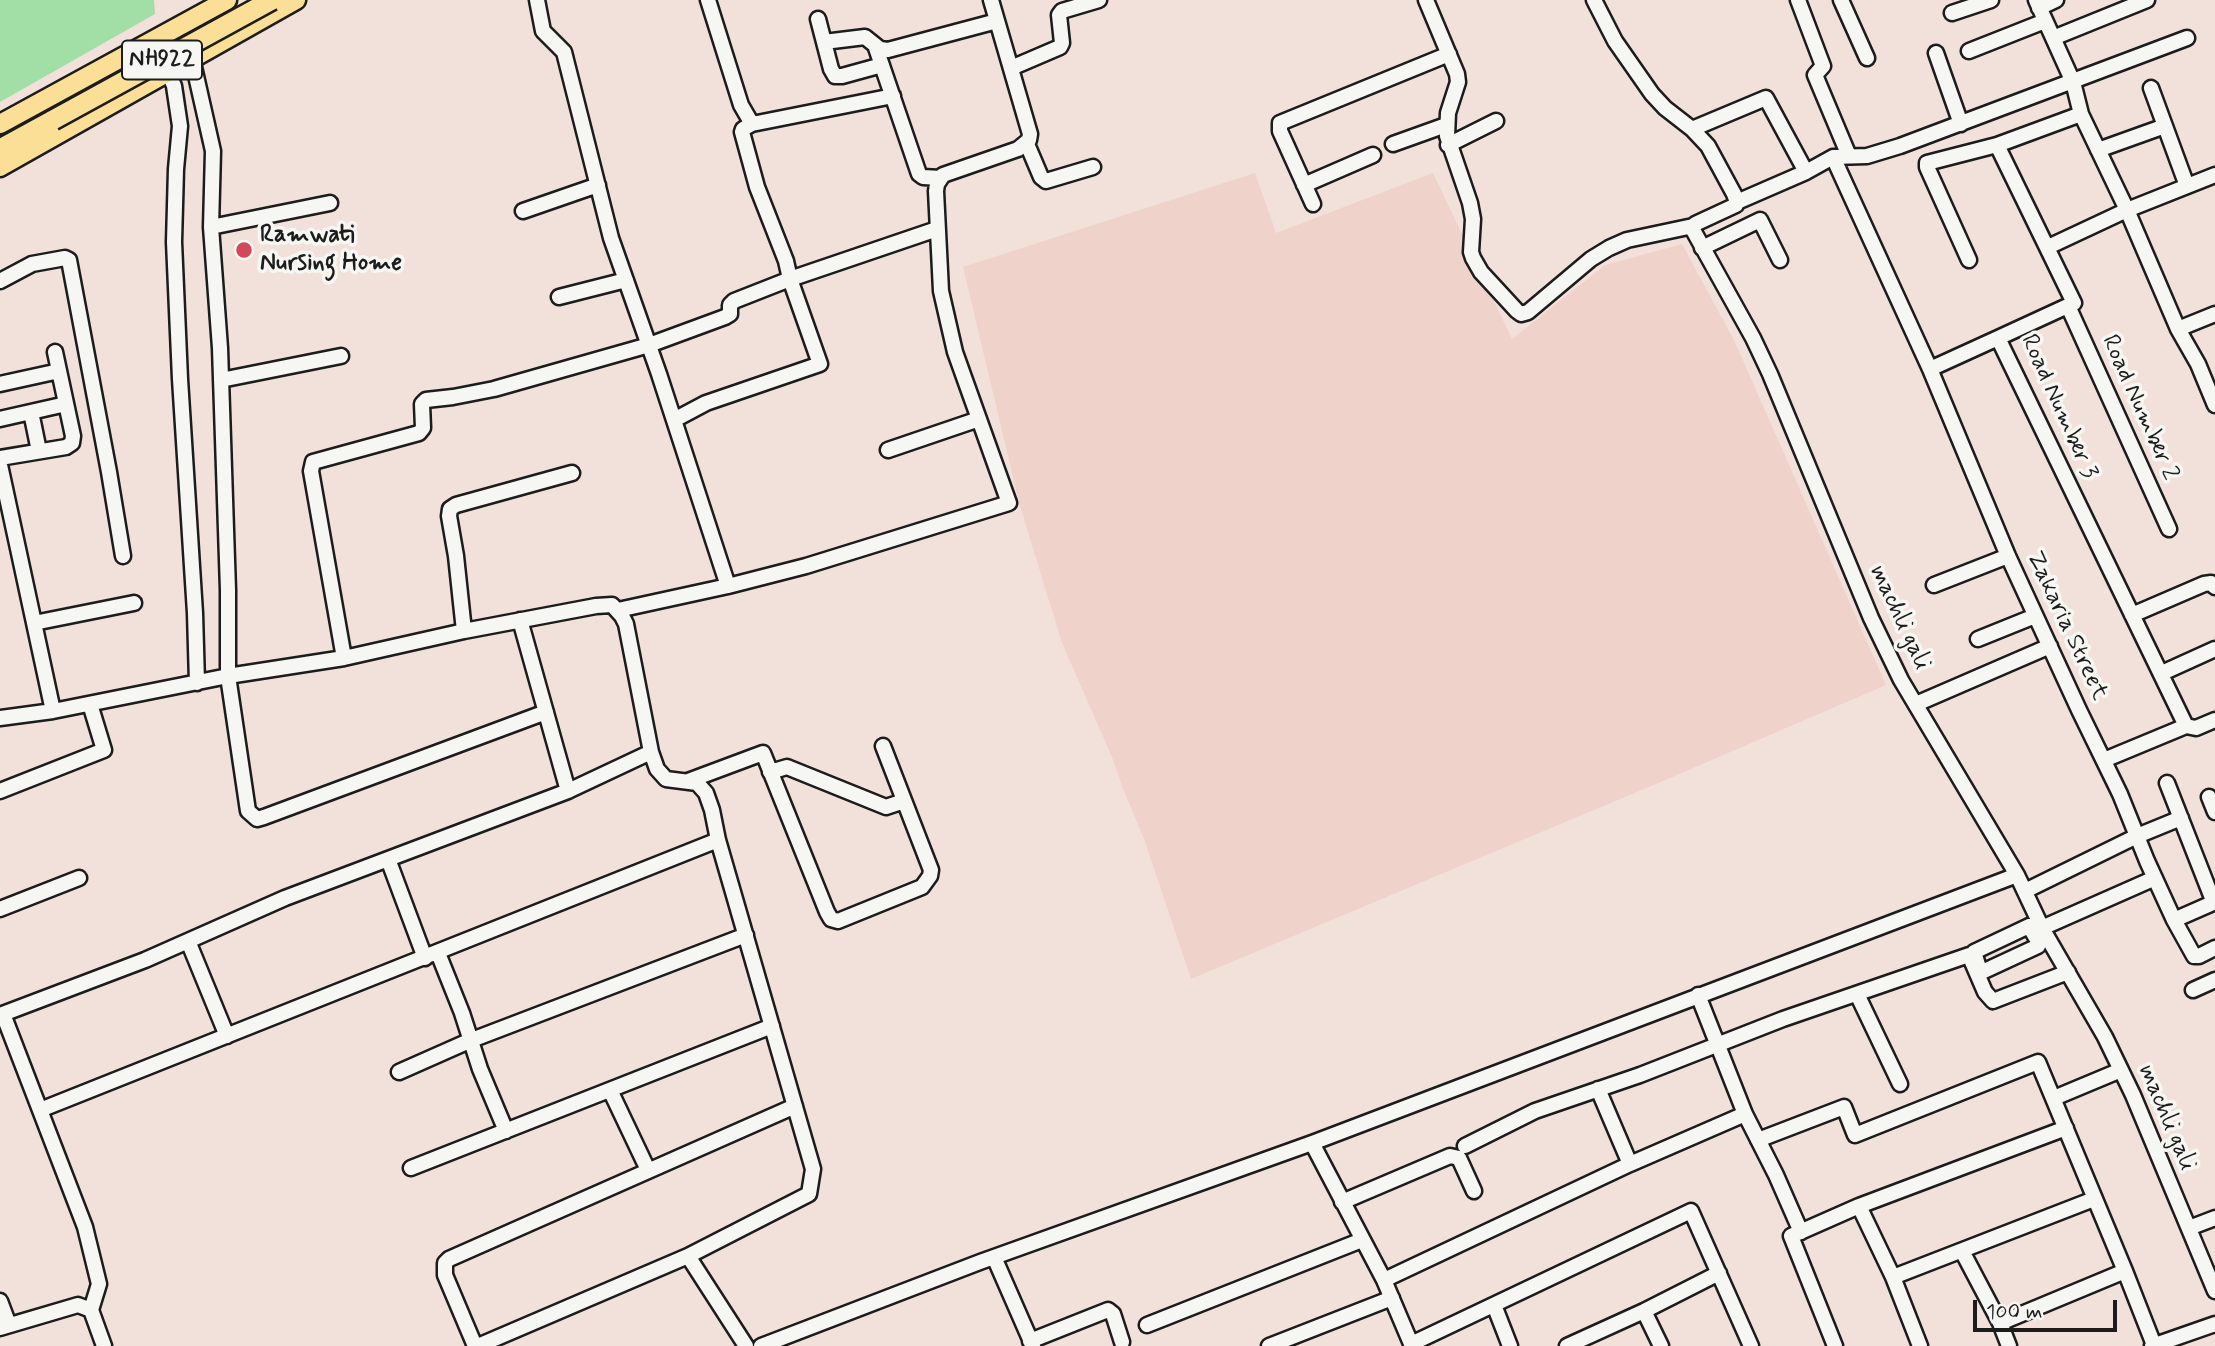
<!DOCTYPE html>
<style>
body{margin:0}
#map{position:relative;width:2215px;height:1346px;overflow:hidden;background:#f2e1da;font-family:Mynerve,sans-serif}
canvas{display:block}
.scale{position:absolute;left:1973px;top:1300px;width:144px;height:32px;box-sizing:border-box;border:4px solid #1c1c1c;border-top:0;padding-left:9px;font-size:21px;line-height:24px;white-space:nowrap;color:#1c1c1c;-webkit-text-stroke:5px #f6f6f2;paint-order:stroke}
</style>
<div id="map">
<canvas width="2215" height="1346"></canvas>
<div class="scale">100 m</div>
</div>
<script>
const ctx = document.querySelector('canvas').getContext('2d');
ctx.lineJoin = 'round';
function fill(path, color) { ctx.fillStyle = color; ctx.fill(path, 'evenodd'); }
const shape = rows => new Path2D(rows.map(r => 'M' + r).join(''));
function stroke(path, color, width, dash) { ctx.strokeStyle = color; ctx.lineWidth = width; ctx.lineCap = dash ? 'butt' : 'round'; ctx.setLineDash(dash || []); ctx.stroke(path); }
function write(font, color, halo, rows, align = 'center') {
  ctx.font = font + ' Mynerve,sans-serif'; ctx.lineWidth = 7; ctx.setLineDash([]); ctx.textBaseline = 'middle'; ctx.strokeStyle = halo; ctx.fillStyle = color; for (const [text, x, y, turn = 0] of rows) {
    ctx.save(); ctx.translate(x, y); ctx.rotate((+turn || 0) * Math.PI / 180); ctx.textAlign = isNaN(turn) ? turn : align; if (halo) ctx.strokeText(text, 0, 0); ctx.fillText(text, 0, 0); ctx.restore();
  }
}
const built = shape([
 [1255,173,1276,233,1433,173,1512,339,1605,265,1682,244,1734,340,1886,685,1663,781,1191,979,1144,839,1122,786,1112,757,1062,643,1020,506,963,267]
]);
const green = shape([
 [0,0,154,0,155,14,0,102]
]);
const minor = shape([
 [537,0,543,31,564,52,611,238,659,374,728,586],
 [708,0,741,105,752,124,893,96],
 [1426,0,1457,74,1458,82,1448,113,1447,136,1470,203,1473,219,1471,252,1473,258,1481,272,1517,311,1521,314,1528,312,1591,259,1609,248,1627,240,1693,226],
 [1594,0,1615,41,1652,94,1665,108,1692,129,1708,146,1734,194,1737,202,1736,205,1695,224,1693,230,1753,338,1770,374,1871,618,1901,680,2017,875,2042,928,2105,1037,2133,1095,2215,1291],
 [1798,0,1823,66,1815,75,1849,156],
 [1841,0,1867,58],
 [2036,0,2073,82,2081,114,2127,210,2178,329,2198,364,2215,405],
 [2039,8,2056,0],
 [1952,13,1991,0],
 [818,19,831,69,835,76,842,76,882,65],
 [2053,38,2147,0],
 [155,39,174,86,180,126,176,169,174,242,180,379,195,613,197,683],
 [824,42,865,37,880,49,888,50,997,21],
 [875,45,919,174,923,177,941,178],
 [1969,51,2045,21],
 [1936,53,1961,124],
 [192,58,213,151,211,227,220,348,228,590,228,676,248,811,257,819,264,817,546,712],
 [1011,68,1060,47,1062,43,1059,15,1062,11,1099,0],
 [2151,88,2187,186],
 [1692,129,1766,98,1806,172],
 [1027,144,1041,177,1046,181,1093,167],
 [1393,144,1446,125],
 [1448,145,1496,121],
 [1997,145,2074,303,1998,338,2186,726],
 [2098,150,2165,126],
 [1833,157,1930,369,1998,338],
 [1304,185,1373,155],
 [1737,202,1806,172,1833,157,1867,156,1900,146,2187,38],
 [1313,204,1280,131,1280,123,1449,54],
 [523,211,598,185],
 [211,227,330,203],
 [2048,247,2127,210,2215,175],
 [1702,248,1760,220,1780,260],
 [1969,260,1927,167,1927,163,1997,145,2081,114],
 [0,281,32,264,65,258,69,260,109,472,123,556],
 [559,297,626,280],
 [2068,306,2169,529],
 [2178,329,2215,314],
 [1930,369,2008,556,2079,710,2120,794,2147,861,2174,920,2194,956,2199,956,2215,948],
 [221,380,341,356],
 [0,384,59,371],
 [31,412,39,451],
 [0,419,66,404],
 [674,420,706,403,820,364,790,279,786,261,757,187,742,132,743,129,752,124],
 [888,450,979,419],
 [0,458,66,447,72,443,73,436,55,352],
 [0,465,53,711],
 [1934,585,2008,556],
 [618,610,728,586,806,566,1009,503,955,352,941,291,936,191,937,184,943,175,1018,149,1029,140,1030,134,991,0],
 [2132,615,2204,584,2211,583,2215,587],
 [520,620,568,791],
 [34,623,134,603],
 [464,631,456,556,449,516,450,509,456,505,572,473],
 [1978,639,2035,616],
 [344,658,311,471,313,462,419,433,423,428,422,404,426,400,453,397,494,389,649,345,725,317,730,314,730,305,734,301,790,279,937,229],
 [2162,673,2215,649],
 [1916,704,2050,646],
 [0,718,53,711,228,676,344,658,464,631,596,606,612,605,622,616,626,624,651,752,657,769,666,779,697,783,706,793,712,810,718,840,813,1169,809,1194,688,1256],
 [2104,760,2186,726,2196,728,2215,720],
 [770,772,787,767,886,807,904,801],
 [688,781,763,753,827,912,831,919,838,921,922,887,930,876,931,870,883,746],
 [2167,783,2214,903],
 [0,791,104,750,90,704],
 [2209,797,2215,812],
 [388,859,425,958],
 [2025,891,2137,836,2181,818],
 [0,909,79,878],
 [2174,920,2215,902],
 [2029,926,2039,943,2038,946,1982,972,1980,971,1974,952,2029,926],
 [2035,931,2155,878],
 [188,941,227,1036],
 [438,953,462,1013,480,1069,506,1131],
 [2193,990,2215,980],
 [1857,994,1900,1084],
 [1698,995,1745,1114,1776,1175,1801,1232],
 [3,1014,85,1227,99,1284,91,1310],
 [0,1015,145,960,285,898,568,791,651,752],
 [399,1072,469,1041,746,935],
 [1598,1089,1630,1164],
 [610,1090,648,1170],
 [2054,1098,2121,1070],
 [40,1110,718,840],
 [1758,1140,1844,1107,1855,1135,2038,1062,2125,1271,2154,1345],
 [1312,1143,1384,1280,1412,1346],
 [1465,1146,1535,1111,1640,1075,1783,1019,1969,955,1985,992,1993,1001,2068,972],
 [411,1168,772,1026],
 [1342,1202,1450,1156,1459,1158,1474,1191],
 [1859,1206,1893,1277,1920,1346],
 [2189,1228,2215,1218],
 [1962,1251,2000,1323,2009,1346],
 [994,1257,1033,1346],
 [1893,1277,2094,1199],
 [1384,1280,1630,1164,1745,1114],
 [0,1301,9,1325],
 [1494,1305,1510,1346],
 [1644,1311,1661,1346],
 [2000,1323,2125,1271],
 [1147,1325,1362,1240],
 [0,1328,78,1305,91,1310,104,1346],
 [1030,1341,1108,1310,1113,1314,1122,1342],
 [1411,1344,1691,1211,1751,1346],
 [475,1346,445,1275,445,1263,449,1259,795,1106],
 [478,1346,688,1256,746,1346],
 [761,1346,980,1262,1312,1143,2017,875],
 [1269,1346,1392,1298],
 [1567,1346,1644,1311,1719,1273],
 [1835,1346,1791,1236,1859,1206,2066,1128],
 [2152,1346,2215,1324]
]);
const major = shape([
 [0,124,227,0],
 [0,167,296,0]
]);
const highway = shape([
 [0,149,53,120]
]);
const highwayBridge = shape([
 [53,120,272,0]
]);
const markers = [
 [244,250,9,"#d1495b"]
];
const shields = [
 [162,60,80]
];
const shieldNames = [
 ["NH922",162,60]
];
const poiNames = [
 ["Ramwati",260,236],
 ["Nursing Home",260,264]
];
const streetNames = [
 ["Road Number 3",2058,407,66],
 ["Road Number 2",2139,408,66],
 ["machli gali",1899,618,65],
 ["Zakaria Street",2066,626,65],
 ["machli gali",2166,1118,67]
];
fill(built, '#efd2ca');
fill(green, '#a2dfa6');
stroke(minor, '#1c1c1c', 19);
stroke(major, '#1c1c1c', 23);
stroke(highway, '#1c1c1c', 24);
stroke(minor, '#f6f6f2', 14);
stroke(major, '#fbdf96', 18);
stroke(highway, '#fbdf96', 19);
stroke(highwayBridge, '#1c1c1c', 24, []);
stroke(highwayBridge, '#fbdf96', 19);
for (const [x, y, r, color] of markers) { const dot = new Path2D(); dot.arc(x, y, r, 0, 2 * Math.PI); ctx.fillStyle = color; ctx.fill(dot); stroke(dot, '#f6f6f2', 2.5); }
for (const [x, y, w] of shields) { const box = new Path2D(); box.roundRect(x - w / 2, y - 19.5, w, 39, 5); ctx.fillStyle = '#f6f6f2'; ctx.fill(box); stroke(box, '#1c1c1c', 2); }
write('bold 23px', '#1c1c1c', null, shieldNames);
write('bold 24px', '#1c1c1c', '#f6f6f2', poiNames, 'left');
write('24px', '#1c1c1c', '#f6f6f2', streetNames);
</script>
